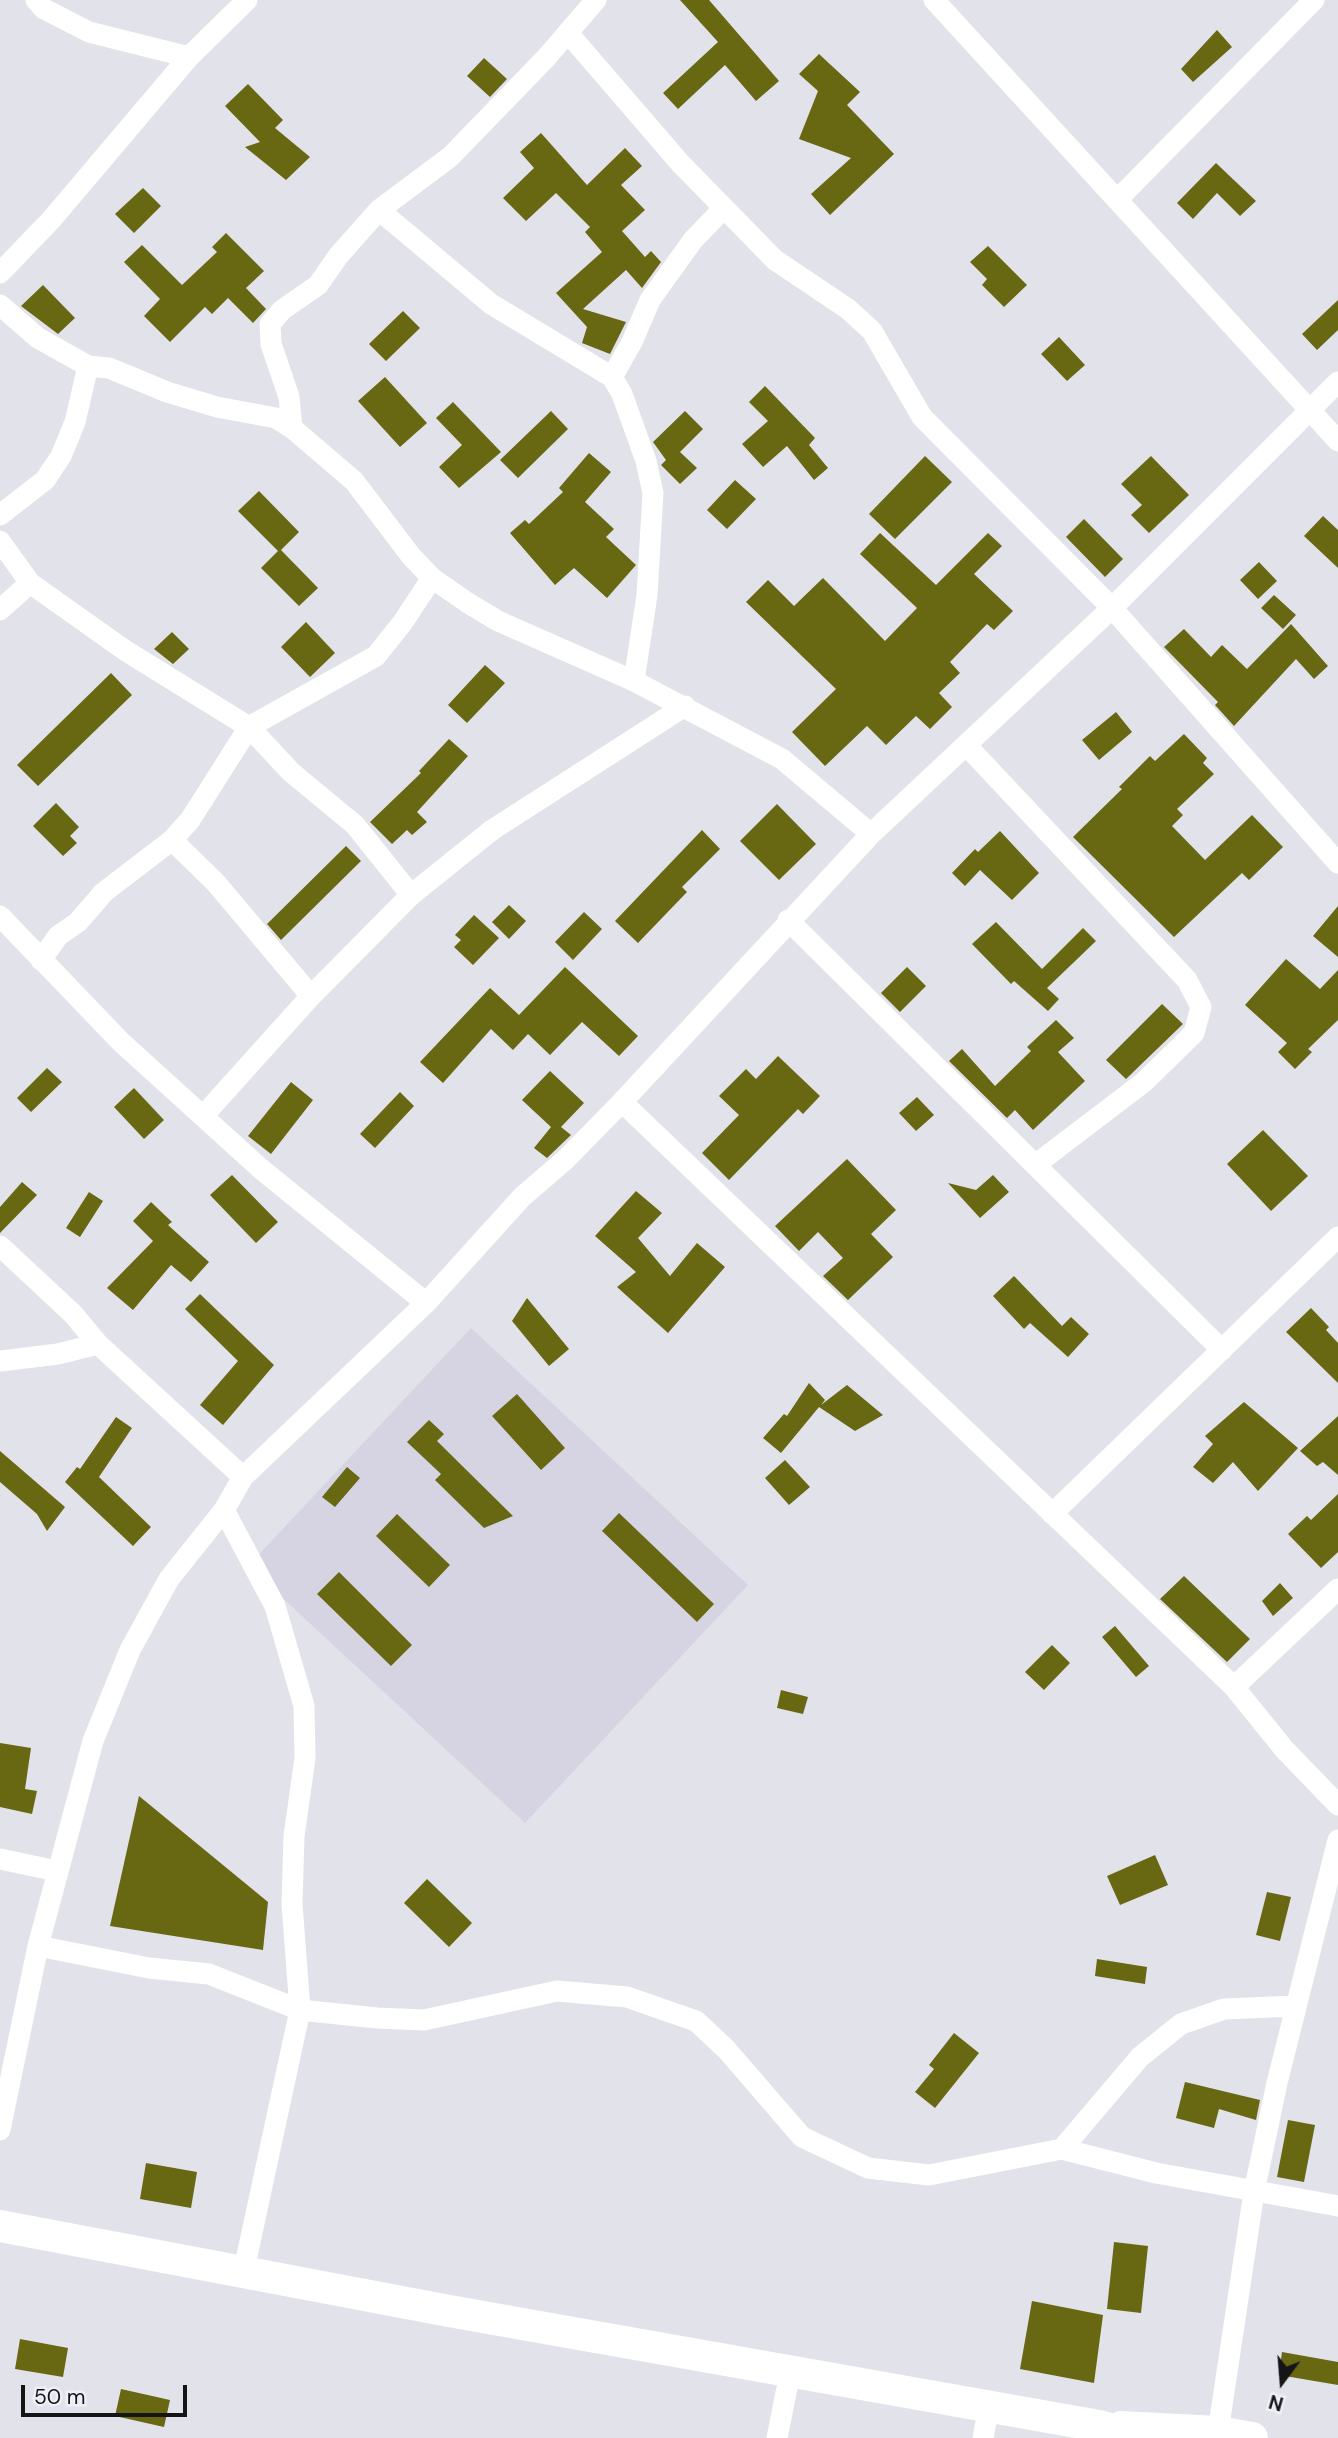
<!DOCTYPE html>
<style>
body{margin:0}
#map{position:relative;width:1338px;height:2438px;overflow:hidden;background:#e2e2ea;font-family:"DM Sans",sans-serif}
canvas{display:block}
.north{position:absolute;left:1247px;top:2347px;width:70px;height:70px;-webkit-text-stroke:5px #efeff7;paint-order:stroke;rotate:196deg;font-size:19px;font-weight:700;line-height:28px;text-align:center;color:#151417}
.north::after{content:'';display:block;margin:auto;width:24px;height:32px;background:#151417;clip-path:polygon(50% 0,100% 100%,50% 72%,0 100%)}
.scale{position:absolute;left:21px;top:2385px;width:166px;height:32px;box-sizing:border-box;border:4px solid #151417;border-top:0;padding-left:9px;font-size:21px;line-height:24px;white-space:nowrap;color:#151417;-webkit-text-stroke:5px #efeff7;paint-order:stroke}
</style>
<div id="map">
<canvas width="1338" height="2438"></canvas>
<div class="north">N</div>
<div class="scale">50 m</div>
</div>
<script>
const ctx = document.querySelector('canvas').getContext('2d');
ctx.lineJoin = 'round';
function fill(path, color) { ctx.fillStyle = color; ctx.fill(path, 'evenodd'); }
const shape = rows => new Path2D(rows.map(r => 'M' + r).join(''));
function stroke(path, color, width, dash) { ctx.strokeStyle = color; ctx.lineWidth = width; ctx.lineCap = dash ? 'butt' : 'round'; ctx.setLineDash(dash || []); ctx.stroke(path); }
const built = shape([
 [471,1328,748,1585,525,1823,248,1566]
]);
const building = shape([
 [680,0,709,0,779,81,756,101,725,65,678,109,663,93,718,42],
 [1217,30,1232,47,1193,82,1181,69],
 [819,54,860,92,847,105,894,154,830,215,811,194,851,158,799,139,818,91,799,74],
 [484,58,507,79,490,97,467,76],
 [248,84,283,120,275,128,310,157,286,180,245,147,260,142,225,106],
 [541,133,587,185,625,148,642,166,621,185,645,210,622,231,645,257,651,251,661,262,642,288,626,270,583,309,626,322,610,354,582,343,587,327,556,293,602,252,585,232,590,227,556,193,526,221,503,198,534,168,520,152],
 [1216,163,1256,201,1240,216,1217,193,1193,219,1177,203],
 [143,188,161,206,134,233,115,214],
 [226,233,264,271,246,288,266,309,253,323,228,298,212,314,205,307,170,342,144,316,160,299,124,262,142,245,182,285,217,252,212,247],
 [988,246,1027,285,1004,307,982,285,987,279,970,262],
 [43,285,75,318,58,334,21,306],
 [1338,300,1338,330,1317,350,1302,334],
 [403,311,420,328,386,361,369,344],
 [1059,337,1085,365,1067,381,1041,354],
 [385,377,427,423,400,447,358,401],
 [765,386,815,438,809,445,828,468,814,480,787,446,763,467,742,444,768,421,749,402],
 [453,402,501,452,459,488,439,467,462,445,436,418],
 [551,411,568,429,518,478,500,460],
 [685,411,703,429,680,452,697,468,680,484,661,465,666,460,653,442],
 [589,453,611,472,585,502,614,529,606,537,636,565,607,598,574,568,555,585,510,533,525,520,529,524,563,492,559,488],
 [925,456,952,482,895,539,869,514],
 [1151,456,1189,495,1149,533,1131,515,1142,505,1121,484],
 [735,480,756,499,727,529,707,510],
 [259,491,299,532,281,550,318,588,299,606,261,568,278,551,238,511],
 [1323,516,1338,530,1338,568,1304,536],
 [1084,519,1123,559,1105,577,1066,537],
 [880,533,936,585,988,533,1002,546,974,574,1013,611,994,630,987,624,950,662,960,673,939,693,952,707,930,729,916,716,886,745,867,726,825,766,792,732,836,689,746,602,768,580,794,606,823,578,885,641,917,608,860,554],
 [1259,562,1277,581,1258,599,1240,580],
 [1274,595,1296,615,1283,629,1261,608],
 [306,622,335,653,310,677,281,647],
 [1291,624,1328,666,1314,679,1296,659,1234,726,1215,705,1218,702,1164,647,1184,629,1211,657,1222,645,1247,669],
 [172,632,189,649,173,664,154,649],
 [485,665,505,683,467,723,448,705],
 [111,673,132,695,38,786,17,765],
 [1116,712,1132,732,1099,760,1082,740],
 [1184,734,1207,758,1203,763,1214,774,1177,809,1183,815,1172,826,1205,860,1252,815,1283,847,1249,880,1242,873,1174,937,1073,837,1122,789,1119,787,1150,756,1155,761],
 [449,739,468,756,417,812,427,822,412,835,407,830,392,844,370,822,421,773,419,771],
 [56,803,79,827,70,836,77,843,63,856,33,826],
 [777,804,816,844,779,880,740,841],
 [702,830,720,849,682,887,687,892,638,943,615,921],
 [1000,831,1039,873,1012,900,980,870,965,886,952,873,975,849,978,852],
 [346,846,361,861,281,940,267,924],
 [509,905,526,921,509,939,492,922],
 [1338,906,1338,957,1313,936],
 [584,912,602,929,573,960,555,942],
 [474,915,499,938,473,965,454,947,461,940,455,935],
 [996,922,1042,969,1083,928,1096,941,1047,988,1059,999,1048,1011,1014,981,1011,984,972,944],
 [1286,959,1320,989,1338,970,1338,1020,1308,1049,1312,1052,1295,1069,1278,1052,1287,1043,1245,1005],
 [565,967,638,1036,619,1056,582,1022,550,1055,528,1034,513,1050,491,1029,443,1083,420,1062,490,988,519,1015],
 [907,967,926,986,900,1012,881,993],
 [1162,1004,1183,1024,1126,1079,1106,1060],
 [1056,1020,1074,1038,1058,1052,1085,1081,1033,1130,1015,1110,1007,1118,949,1061,962,1049,995,1086,1031,1051,1027,1047],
 [778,1056,820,1096,803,1114,798,1109,729,1180,702,1153,739,1115,719,1096,746,1069,756,1079],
 [47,1068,62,1082,31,1112,17,1098],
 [550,1071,584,1103,561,1127,571,1135,547,1158,534,1148,551,1127,522,1100],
 [291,1082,313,1100,271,1154,248,1136],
 [134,1088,164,1120,144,1139,114,1107],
 [400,1092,414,1106,375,1148,360,1134],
 [917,1097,934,1115,916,1131,899,1113],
 [1263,1130,1308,1176,1271,1211,1227,1164],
 [847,1159,896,1210,871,1234,893,1257,848,1300,823,1276,843,1258,818,1232,799,1251,775,1226],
 [232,1175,278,1222,256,1243,210,1195],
 [993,1175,1009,1192,980,1218,948,1183,976,1190],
 [22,1182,37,1195,0,1233,0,1207],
 [636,1191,662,1213,638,1238,670,1276,697,1243,725,1267,668,1333,617,1287,636,1272,595,1236],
 [89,1192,103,1201,80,1237,66,1228],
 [151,1202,172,1222,168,1225,209,1262,191,1282,171,1265,133,1310,107,1288,153,1241,133,1221],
 [1014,1276,1062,1326,1071,1317,1089,1334,1068,1357,1030,1323,1024,1329,993,1296],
 [200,1294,274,1365,223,1425,200,1405,238,1361,185,1309],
 [527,1298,569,1349,549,1366,512,1321],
 [1311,1308,1329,1327,1326,1330,1338,1343,1338,1383,1286,1332],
 [809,1383,825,1400,821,1405,847,1385,883,1415,855,1431,819,1407,781,1453,763,1438,784,1414,787,1416],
 [517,1394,565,1448,541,1470,492,1416],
 [1244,1402,1298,1448,1258,1491,1233,1462,1213,1483,1193,1467,1213,1444,1205,1436],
 [1338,1416,1338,1475,1323,1462,1317,1466,1300,1451],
 [116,1417,132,1428,99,1477,151,1527,133,1546,65,1482,77,1467,80,1469],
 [429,1420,444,1434,437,1441,513,1516,484,1528,435,1480,441,1474,407,1442],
 [0,1451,65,1507,47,1531,37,1514,0,1482],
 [785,1460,810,1487,789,1505,765,1478],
 [347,1467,360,1478,335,1507,322,1497],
 [1338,1494,1338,1552,1321,1568,1288,1534,1307,1516,1311,1520],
 [619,1513,714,1604,697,1622,602,1531],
 [397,1514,450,1565,429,1587,376,1536],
 [339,1572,412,1645,391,1666,317,1594],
 [1184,1576,1250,1639,1227,1662,1160,1599],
 [1280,1583,1293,1598,1273,1616,1262,1601],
 [1115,1626,1149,1666,1136,1677,1102,1637],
 [1052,1645,1070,1663,1044,1690,1025,1672],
 [781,1690,808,1697,803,1714,777,1708],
 [0,1743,31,1748,25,1789,37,1791,32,1814,0,1807],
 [139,1796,268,1902,263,1950,110,1926],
 [1155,1855,1168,1885,1120,1905,1107,1876],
 [427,1879,472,1923,449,1947,404,1903],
 [1267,1892,1291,1897,1280,1941,1256,1935],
 [1097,1959,1147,1967,1145,1984,1095,1976],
 [954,2033,979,2053,935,2108,915,2092,934,2069,929,2065],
 [1185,2082,1260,2100,1256,2120,1219,2109,1214,2128,1176,2118],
 [1288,2120,1315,2125,1304,2182,1277,2177],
 [146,2163,197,2172,191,2208,140,2199],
 [1114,2242,1148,2246,1141,2313,1107,2309],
 [1032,2301,1103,2315,1094,2383,1020,2369],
 [20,2339,68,2348,63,2377,15,2369],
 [1282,2352,1338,2362,1338,2385,1279,2375],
 [121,2389,170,2400,164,2427,115,2416]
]);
const street = shape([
 [36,0,44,9,89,32,189,57],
 [934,0,1338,441],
 [568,33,681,164,775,260,848,309,872,331,922,417,1112,608,1338,863],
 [1117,200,1314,0],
 [379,210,491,304,612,377,622,394,646,461,653,493,647,595,634,681],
 [0,273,51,220,189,57,247,0],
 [0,305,38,338,88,366,109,368,167,392,217,407,276,418,292,428,354,481,411,556,432,578,468,603,498,621,634,681,782,759,871,834],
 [612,377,632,342,650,300,693,240,724,208],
 [292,428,289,397,271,344,270,324,282,310,318,285,339,255,379,210,450,157,545,59,596,0],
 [0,515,45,480,61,456,75,422,88,366],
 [0,541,30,583,126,651,249,727,291,772,355,825,411,895],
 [0,610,30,583],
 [966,745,1187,980,1201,1007,1194,1033,1144,1082,1035,1165],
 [172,840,216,883,311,996],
 [0,916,121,1042,261,1169,426,1303],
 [788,920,1222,1350],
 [41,960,58,936,78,922,104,892,172,840,190,820,249,727,376,656,403,622,432,578],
 [622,1102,1234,1687,1284,1749,1338,1805],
 [203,1116,311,996,411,895,492,830,685,706],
 [0,1246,73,1314,98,1344,243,1477],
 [0,1361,58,1354,98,1344],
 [224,1510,275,1606,304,1706,305,1758,294,1836,292,1904,300,2010,243,2274],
 [1052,1514,1338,1237],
 [1234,1687,1338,1589],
 [0,1859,57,1871],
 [38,1946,149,1968,209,1974,300,2010,377,2018,424,2020,557,1991,627,1997,696,2021,726,2049,802,2137,868,2168,929,2175,1062,2149,1156,2173,1338,2206],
 [0,2130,38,1946,93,1741,130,1650,169,1579,224,1510,243,1477,426,1303,522,1197,566,1159,622,1102,871,834,1112,608,1338,382],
 [1062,2149,1140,2057,1181,2024,1224,2009,1296,2006],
 [1218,2432,1254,2192,1277,2083,1338,1840],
 [777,2438,790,2373],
 [983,2438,989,2406]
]);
const primary = shape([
 [0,2226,449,2311,1099,2426,1143,2438],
 [1121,2427,1218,2432,1252,2438]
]);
fill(built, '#d6d4e3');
fill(building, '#686712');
stroke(street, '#fff', 21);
stroke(primary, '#fff', 32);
</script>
